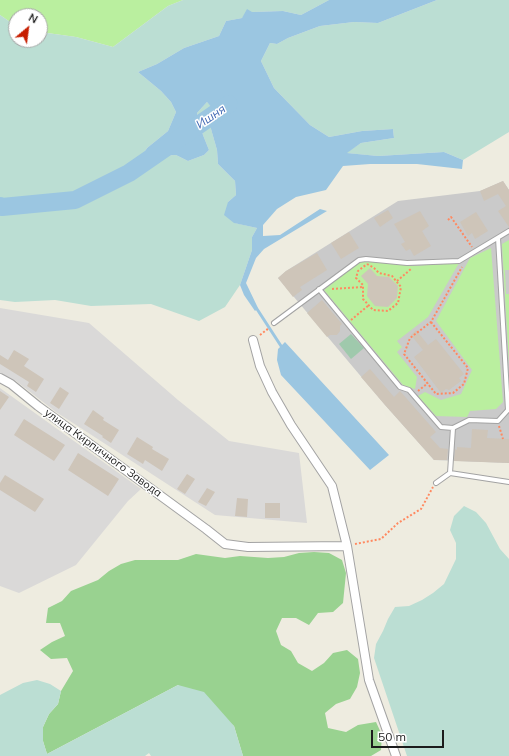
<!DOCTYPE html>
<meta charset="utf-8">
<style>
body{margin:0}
#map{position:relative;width:509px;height:756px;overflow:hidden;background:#eeece0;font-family:Mulish,sans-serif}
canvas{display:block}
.north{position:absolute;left:8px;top:8px;width:40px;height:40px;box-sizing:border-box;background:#fff;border:1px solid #a4a4a4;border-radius:50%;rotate:29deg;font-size:11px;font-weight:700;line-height:16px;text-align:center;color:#1c1c1c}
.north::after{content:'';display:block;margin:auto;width:14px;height:18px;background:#c71e00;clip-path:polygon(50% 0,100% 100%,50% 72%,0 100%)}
.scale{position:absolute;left:371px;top:730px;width:73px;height:18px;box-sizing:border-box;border:2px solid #1c1c1c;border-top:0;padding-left:5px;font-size:12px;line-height:14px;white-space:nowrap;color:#1c1c1c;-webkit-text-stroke:3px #fff;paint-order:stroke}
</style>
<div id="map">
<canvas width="509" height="756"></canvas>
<div class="north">N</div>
<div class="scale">50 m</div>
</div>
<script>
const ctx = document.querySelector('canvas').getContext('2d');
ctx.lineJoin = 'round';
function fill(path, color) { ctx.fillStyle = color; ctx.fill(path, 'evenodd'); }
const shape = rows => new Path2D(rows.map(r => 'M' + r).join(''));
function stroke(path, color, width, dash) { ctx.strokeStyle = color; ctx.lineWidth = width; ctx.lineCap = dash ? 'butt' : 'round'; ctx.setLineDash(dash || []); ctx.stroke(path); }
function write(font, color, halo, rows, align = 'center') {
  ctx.font = font + ' Mulish,sans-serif'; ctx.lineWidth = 3; ctx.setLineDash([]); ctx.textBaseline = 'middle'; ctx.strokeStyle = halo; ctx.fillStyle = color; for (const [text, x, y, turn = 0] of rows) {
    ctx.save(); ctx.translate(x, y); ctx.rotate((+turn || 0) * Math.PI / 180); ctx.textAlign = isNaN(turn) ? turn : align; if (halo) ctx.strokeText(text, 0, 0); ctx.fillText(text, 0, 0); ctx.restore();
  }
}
const residential = shape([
 [0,308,89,323,178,400,229,441,299,453,307,523,215,515,56,412,16,381,0,373],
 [0,388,141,489,128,501,76,565,19,593,0,586]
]);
const religious = shape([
 [503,181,509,190,509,463,434,460,385,405,278,278,286,271,398,201,480,191]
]);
const grass = shape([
 [0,0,183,0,168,6,113,47,76,37,40,32,40,16,16,16,16,26,0,15],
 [509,240,509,270,505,270,506,294,509,294,509,364,502,244],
 [491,248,503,402,496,409,470,411,467,417,436,416,418,396,425,392,441,400,461,394,472,370,436,321,470,258],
 [360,261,413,266,459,263,428,317,397,341,402,347,397,352,417,377,415,389,403,385,324,290]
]);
const forest = shape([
 [314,552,329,553,342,560,346,573,343,603,333,612,318,613,309,625,296,618,282,618,276,631,281,645,291,651,298,663,312,671,324,663,333,653,347,650,358,659,360,673,357,687,350,699,336,704,325,713,328,728,346,732,358,725,376,722,382,735,381,750,371,756,243,756,234,726,178,685,47,754,43,741,43,727,49,714,58,704,61,691,73,671,67,658,51,659,40,650,52,642,65,636,60,623,46,623,48,608,62,601,71,591,98,580,109,571,121,564,135,560,178,560,196,554,225,558,240,556,268,558,284,557,299,553]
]);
const wetland = shape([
 [183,0,329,0,301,15,283,11,252,12,242,18,226,21,219,36,184,48,157,64,138,72,161,91,171,102,176,112,168,131,147,148,144,153,133,160,129,172,139,169,144,159,156,156,176,155,188,161,204,155,209,150,203,135,197,113,207,102,213,108,208,112,209,122,217,150,218,164,235,181,236,195,228,202,235,223,257,228,252,237,252,250,240,285,225,307,199,321,151,304,91,306,55,300,15,302,0,300,0,15,16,26,16,40,40,40,40,32,76,37,113,47,168,6],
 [437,0,509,0,509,132,463,160,444,152,378,156,346,153,361,143,394,138,393,129,362,131,329,137,310,125,274,88,261,61,270,43,277,44,288,38,320,26,354,22,378,23],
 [464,506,476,512,486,523,500,549,509,559,509,756,407,756,374,658,376,644,383,631,388,619,395,607,409,606,422,600,433,593,444,584,456,559,456,543,450,530,454,516],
 [37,680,50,684,61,691,58,704,49,714,43,727,43,741,47,754,178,685,204,692,234,726,243,756,151,756,149,753,145,756,0,756,0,695,23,683]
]);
const cemetery = shape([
 [351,334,364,348,351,359,339,344]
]);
const water = shape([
 [329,0,437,0,378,23,354,22,320,26,288,38,277,44,270,43,261,61,274,88,310,125,329,137,362,131,393,129,394,138,361,143,347,153,378,156,444,152,463,160,462,169,417,164,370,164,343,166,326,190,296,197,277,209,263,225,263,236,280,235,320,209,327,211,264,249,256,258,246,283,258,308,255,311,244,295,240,285,252,250,252,237,257,228,234,223,224,215,228,202,236,195,235,181,218,164,217,150,209,122,208,112,212,108,207,102,197,113,203,135,209,150,204,155,188,161,176,155,156,156,144,159,139,169,129,173,133,160,144,153,147,148,168,131,176,112,171,102,161,91,138,72,157,64,184,48,219,36,226,21,242,18,247,9,252,12,283,11,301,15],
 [285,342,389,455,370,470,281,375,277,360,278,349]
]);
const stream = shape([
 [257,309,281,346]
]);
const river = shape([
 [0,206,2,207,75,200,129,173,229,104]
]);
const building = shape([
 [503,181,509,190,509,227,498,211,506,206,498,194,484,201,480,191],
 [388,210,393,218,380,227,374,218],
 [420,211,429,226,422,231,431,246,414,256,410,249,406,251,401,244,405,242,394,224],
 [476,212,488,231,475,239,472,233,468,236,460,222],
 [349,232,359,248,341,259,331,243],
 [317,253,327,270,300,287,302,290,293,297,278,278,286,271],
 [370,268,377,276,389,277,398,286,397,298,388,307,375,306,367,296,368,284,361,276],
 [322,300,342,324,340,326,340,331,337,335,330,335,327,337,307,313],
 [416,330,428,345,436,339,464,374,459,378,461,381,449,390,446,389,441,393,414,357,423,350,411,335],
 [14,350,29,359,24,366,44,379,36,392,27,386,29,382,0,364,0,355,8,360],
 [370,369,394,397,400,391,436,432,430,437,440,448,448,449,447,460,434,460,385,405,361,377],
 [60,387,69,393,59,409,50,403],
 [0,391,9,397,0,410],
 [93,410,104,418,103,420,119,430,111,443,102,437,103,436,84,424],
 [24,419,65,445,54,461,14,435],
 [472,429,488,430,487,438,509,439,509,463,454,461,455,449,457,450,457,447,471,448],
 [137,437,153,447,152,449,169,459,162,471,145,460,143,464,127,454],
 [78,453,119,479,108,496,68,470],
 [187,474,195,479,185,494,177,489],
 [5,475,44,499,35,512,0,490,0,483],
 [207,488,215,492,206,506,198,502],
 [237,498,248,499,247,517,235,516],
 [265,503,280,503,280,518,265,518]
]);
const path = shape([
 [448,220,451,217,472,247],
 [367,264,374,268,379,273,392,276,401,287,398,303,388,311,373,310,363,299,363,285,356,278,358,271,367,264],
 [397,281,411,269],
 [332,289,363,287],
 [351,320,369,305],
 [431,322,468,368,464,384,453,393,436,394,404,354,410,338,431,322,462,267],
 [260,335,269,328],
 [418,391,428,383],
 [499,426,503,439],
 [355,544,381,539,398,523,421,509,433,487]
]);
const lane = shape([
 [319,289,400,387,409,390,441,427,453,428,450,473],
 [274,323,359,260,366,259,407,263,459,261,509,231],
 [453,428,469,420,498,421,508,410,498,238],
 [436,483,450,473,509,482]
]);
const street = shape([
 [253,340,260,366,272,392,291,425,332,486,347,546,369,680,396,756],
 [0,378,11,384,38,406,206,529,225,544,248,547,347,546]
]);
const streetNames = [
 ["улица Кирпичного Завода",103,453,36]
];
const waterNames = [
 ["Ишня",211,117,-34]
];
fill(residential, '#dad9d8');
fill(religious, '#cacaca');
fill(grass, '#baef9f');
fill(forest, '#99d290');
fill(wetland, '#bbded3');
fill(cemetery, '#9fc9ac');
fill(water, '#9bc6e1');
stroke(stream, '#9bc6e1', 3);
stroke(river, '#9bc6e1', 18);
fill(building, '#cec5b9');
stroke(lane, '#a3a3a3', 6);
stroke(street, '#a3a3a3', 10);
stroke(path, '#ff8960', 2, [2, 2]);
stroke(lane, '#fff', 4);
stroke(street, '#fff', 8);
write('11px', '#1c1c1c', '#fff', streetNames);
write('italic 12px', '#4068b3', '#fff', waterNames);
</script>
